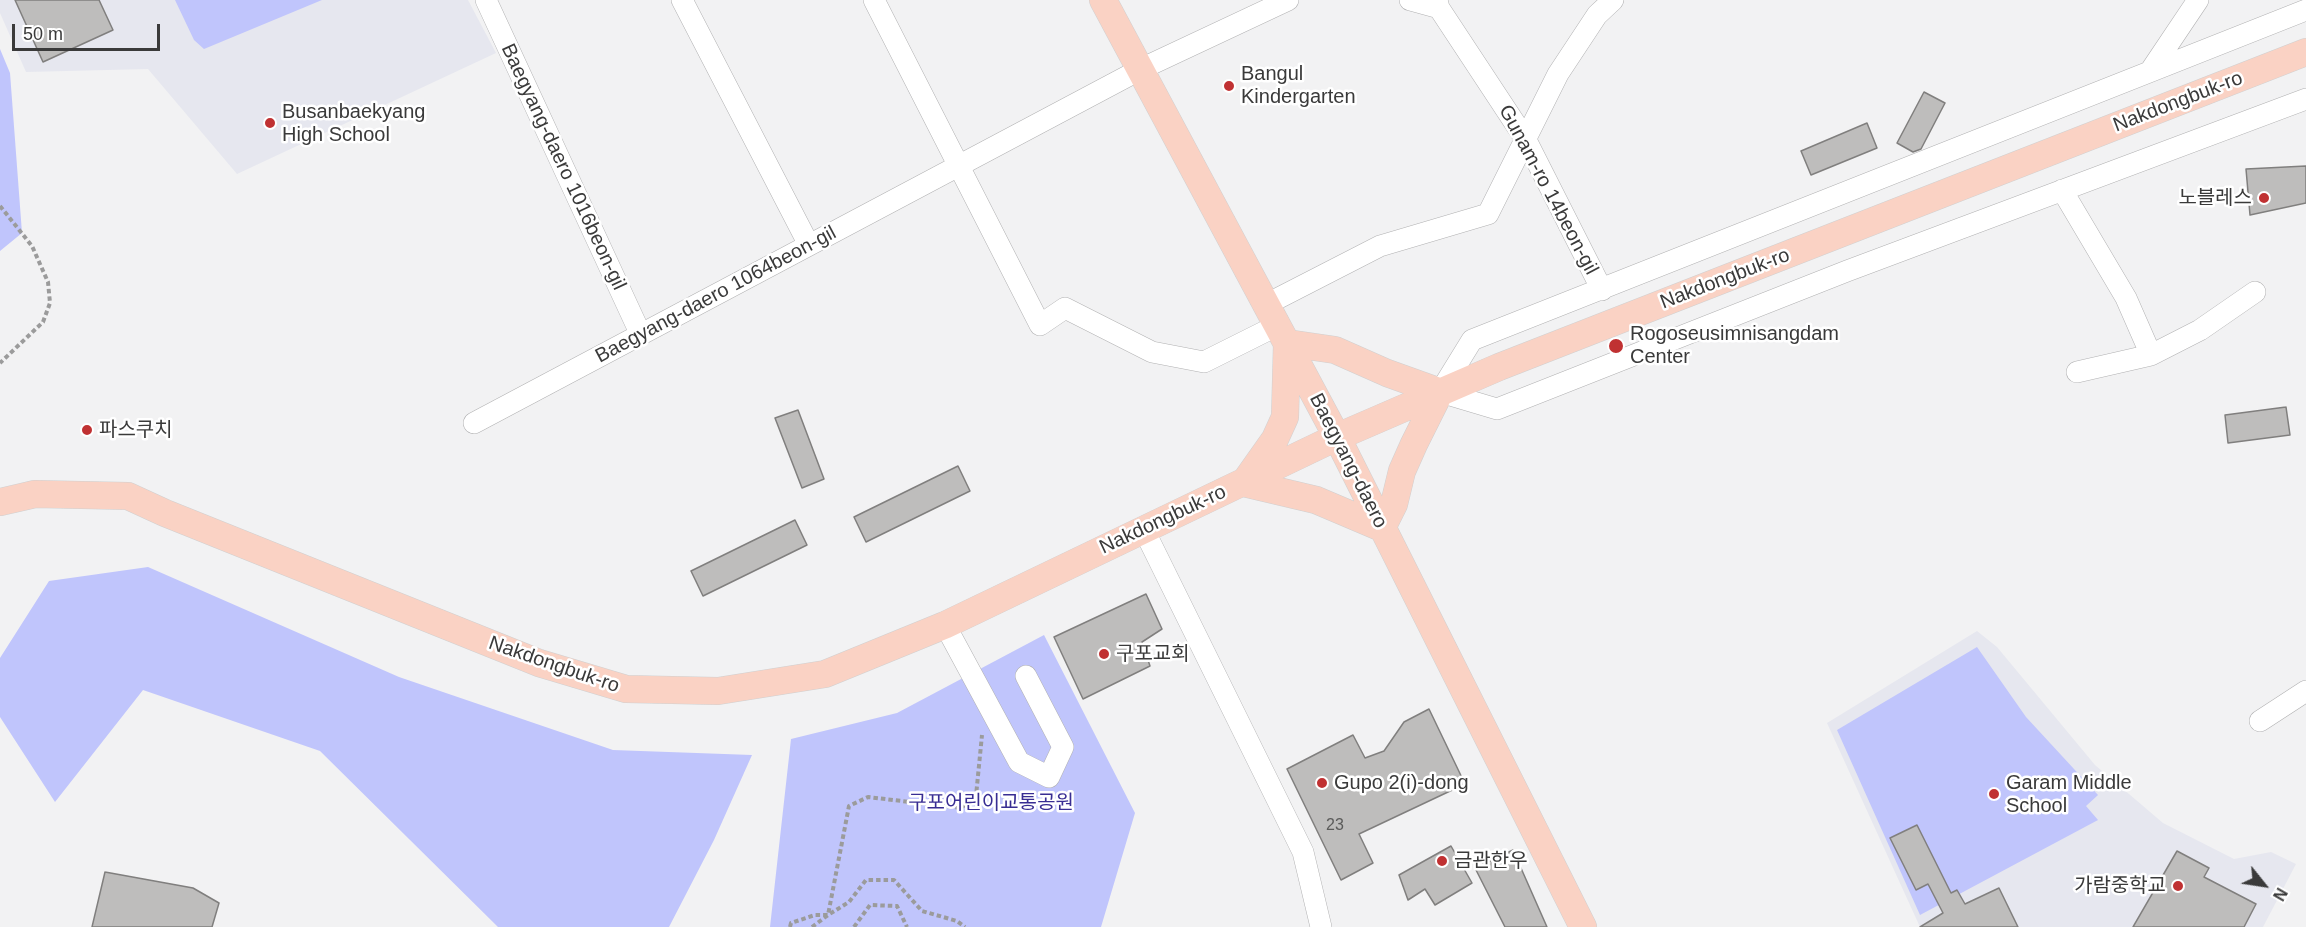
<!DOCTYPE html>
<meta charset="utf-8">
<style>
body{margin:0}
#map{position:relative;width:2306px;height:927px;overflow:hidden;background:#f2f2f3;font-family:Helvetica,sans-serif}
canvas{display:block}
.north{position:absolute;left:2234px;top:855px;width:60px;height:60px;-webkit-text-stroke:4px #fff;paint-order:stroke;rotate:120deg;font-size:16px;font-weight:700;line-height:24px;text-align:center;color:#3a3a3a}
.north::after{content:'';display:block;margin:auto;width:21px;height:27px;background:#3a3a3a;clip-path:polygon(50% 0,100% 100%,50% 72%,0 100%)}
.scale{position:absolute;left:12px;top:24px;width:148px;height:27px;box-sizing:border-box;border:3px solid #3a3a3a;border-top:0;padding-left:8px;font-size:18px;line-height:21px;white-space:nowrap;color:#3a3a3a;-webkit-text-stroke:4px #fff;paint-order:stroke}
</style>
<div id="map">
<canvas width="2306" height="927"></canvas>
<div class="north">N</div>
<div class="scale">50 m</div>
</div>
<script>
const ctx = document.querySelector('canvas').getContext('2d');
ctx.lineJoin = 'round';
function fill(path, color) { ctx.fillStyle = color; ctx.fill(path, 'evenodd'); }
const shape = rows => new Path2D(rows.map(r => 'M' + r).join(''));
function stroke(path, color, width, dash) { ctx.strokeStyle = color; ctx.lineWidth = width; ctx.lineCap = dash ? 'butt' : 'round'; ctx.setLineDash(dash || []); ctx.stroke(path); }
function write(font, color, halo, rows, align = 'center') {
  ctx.font = font + ' Helvetica,"Noto Sans KR",sans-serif'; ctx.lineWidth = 5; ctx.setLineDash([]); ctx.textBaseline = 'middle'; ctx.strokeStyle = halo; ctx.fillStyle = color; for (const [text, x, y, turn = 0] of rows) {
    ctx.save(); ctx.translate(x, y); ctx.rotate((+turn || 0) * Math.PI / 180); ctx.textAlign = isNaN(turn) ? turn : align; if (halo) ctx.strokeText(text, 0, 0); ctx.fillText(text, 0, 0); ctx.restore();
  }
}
const built = shape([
 [0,0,468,0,496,53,237,174,148,69,26,72,0,13],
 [1977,631,1997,647,2095,765,2163,823,2234,859,2271,852,2296,864,2263,927,1920,927,1827,723]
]);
const green = shape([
 [175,0,322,0,204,49,194,40],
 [0,49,10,73,22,233,0,251],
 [148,567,399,677,613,750,752,755,714,840,669,927,498,927,320,751,143,690,55,802,0,717,0,658,49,581],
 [1044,635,1135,813,1101,927,770,927,791,739,897,713],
 [1977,647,2026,717,2098,795,2086,806,2098,820,1920,915,1837,730]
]);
const building = shape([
 [15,0,99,0,113,30,43,62,15,0],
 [1924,92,1945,103,1921,149,1913,152,1897,143,1924,92],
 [1867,123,1877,148,1811,175,1801,151,1867,123],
 [2306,166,2306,203,2250,215,2246,169,2306,166],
 [2286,407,2290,435,2228,443,2225,415,2286,407],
 [798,410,824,479,802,488,775,418,798,410],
 [958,466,970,491,866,542,854,517,958,466],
 [795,520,807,545,703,596,691,571,795,520],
 [1146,594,1162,629,1142,642,1150,666,1083,699,1054,637,1146,594],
 [1429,709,1465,784,1359,834,1373,863,1341,880,1287,769,1353,735,1365,758,1384,751,1404,722,1429,709],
 [1917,825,1951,893,1957,890,1965,904,1999,888,2018,927,1920,927,1943,913,1928,884,1916,890,1890,838,1917,825],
 [1451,846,1472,883,1435,905,1425,889,1408,900,1399,875,1451,846],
 [1513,850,1547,927,1505,927,1475,868,1513,850],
 [2177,851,2209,868,2204,877,2256,904,2244,927,2133,927,2177,851],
 [105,872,193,888,219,903,212,927,92,927,105,872]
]);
const path = shape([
 [0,206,32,246,48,282,50,303,43,322,0,363],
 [790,927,791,923,815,915,828,915,849,902,866,880,894,880,922,911,957,921,965,927],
 [812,927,828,915,849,806,868,797,961,808,976,796,982,735],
 [854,927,870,905,897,906,907,927]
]);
const minor = shape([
 [486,0,641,335],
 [682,0,809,245],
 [874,0,1040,325,1065,308,1152,352,1204,362,1278,325],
 [1410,0,1439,8],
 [1437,0,1439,8,1526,140,1602,290],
 [2306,10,1472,340,1440,392,1497,409,1847,271,2306,99],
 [2151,70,2198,0],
 [2062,190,2126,298,2151,355,2077,372],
 [1267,304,1380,246,1488,214,1558,74,1597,15,1613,0],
 [2151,355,2200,330,2255,292],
 [474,423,1141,69,1288,0],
 [1143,528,1303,852,1321,927],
 [945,625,1019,762,1049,777,1063,747,1026,676],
 [2260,721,2306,691]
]);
const major = shape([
 [1103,0,1337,437,1583,927],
 [1287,343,1335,350,1387,373,1440,392],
 [1246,480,1275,439,1285,417,1287,343],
 [1244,483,1316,500,1382,528],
 [0,502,35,494,128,496,165,513,539,663,626,689,718,691,825,674,945,625,1337,437,1499,367,2306,52],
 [1382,528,1394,504,1402,471,1414,444,1440,392]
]);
const markers = [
 [1229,86,6,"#c03132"],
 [270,123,6,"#c03132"],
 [2264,198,6,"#c03132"],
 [1616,346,8,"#c03132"],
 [87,430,6,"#c03132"],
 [1104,654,6,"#c03132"],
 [1322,783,6,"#c03132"],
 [1994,794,6,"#c03132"],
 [1442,861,6,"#c03132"],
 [2178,886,6,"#c03132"]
];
const numberNames = [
 ["23",1335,826]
];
const poiNames = [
 ["Bangul",1241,74],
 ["Kindergarten",1241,97],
 ["Busanbaekyang",282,112],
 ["High School",282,135],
 ["노블레스",2252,198,"right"],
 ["Rogoseusimnisangdam",1630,334],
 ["Center",1630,357],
 ["파스쿠치",99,430],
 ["구포교회",1116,654],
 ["Gupo 2(i)-dong",1334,783],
 ["Garam Middle",2006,783],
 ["School",2006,806],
 ["금관한우",1454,861],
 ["가람중학교",2166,886,"right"]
];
const streetNames = [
 ["Nakdongbuk-ro",2178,102,-21],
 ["Baegyang-daero 1016beon-gil",563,167,65],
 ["Gunam-ro 14beon-gil",1548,190,62],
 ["Nakdongbuk-ro",1725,279,-21],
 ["Baegyang-daero 1064beon-gil",716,295,-28],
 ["Baegyang-daero",1348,461,63],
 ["Nakdongbuk-ro",1163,520,-25],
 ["Nakdongbuk-ro",554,665,19]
];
const parkNames = [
 ["구포어린이교통공원",991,803]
];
fill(built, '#e6e7ef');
fill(green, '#c0c5fc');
fill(building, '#bebdbc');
stroke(building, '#807f7e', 1.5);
stroke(minor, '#b1b1b2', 22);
stroke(major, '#d0d0d0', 28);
stroke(path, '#9b9b9b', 4, [4.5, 3]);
stroke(minor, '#fff', 21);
stroke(major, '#fad2c4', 27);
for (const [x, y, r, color] of markers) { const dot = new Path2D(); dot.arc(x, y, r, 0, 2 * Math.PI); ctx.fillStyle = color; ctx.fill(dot); stroke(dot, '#fff', 2); }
write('16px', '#5b5b5a', null, numberNames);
write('20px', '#3a3a3a', '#fff', poiNames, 'left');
write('20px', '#3a3a3a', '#fff', streetNames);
write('20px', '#382d93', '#fff', parkNames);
</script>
